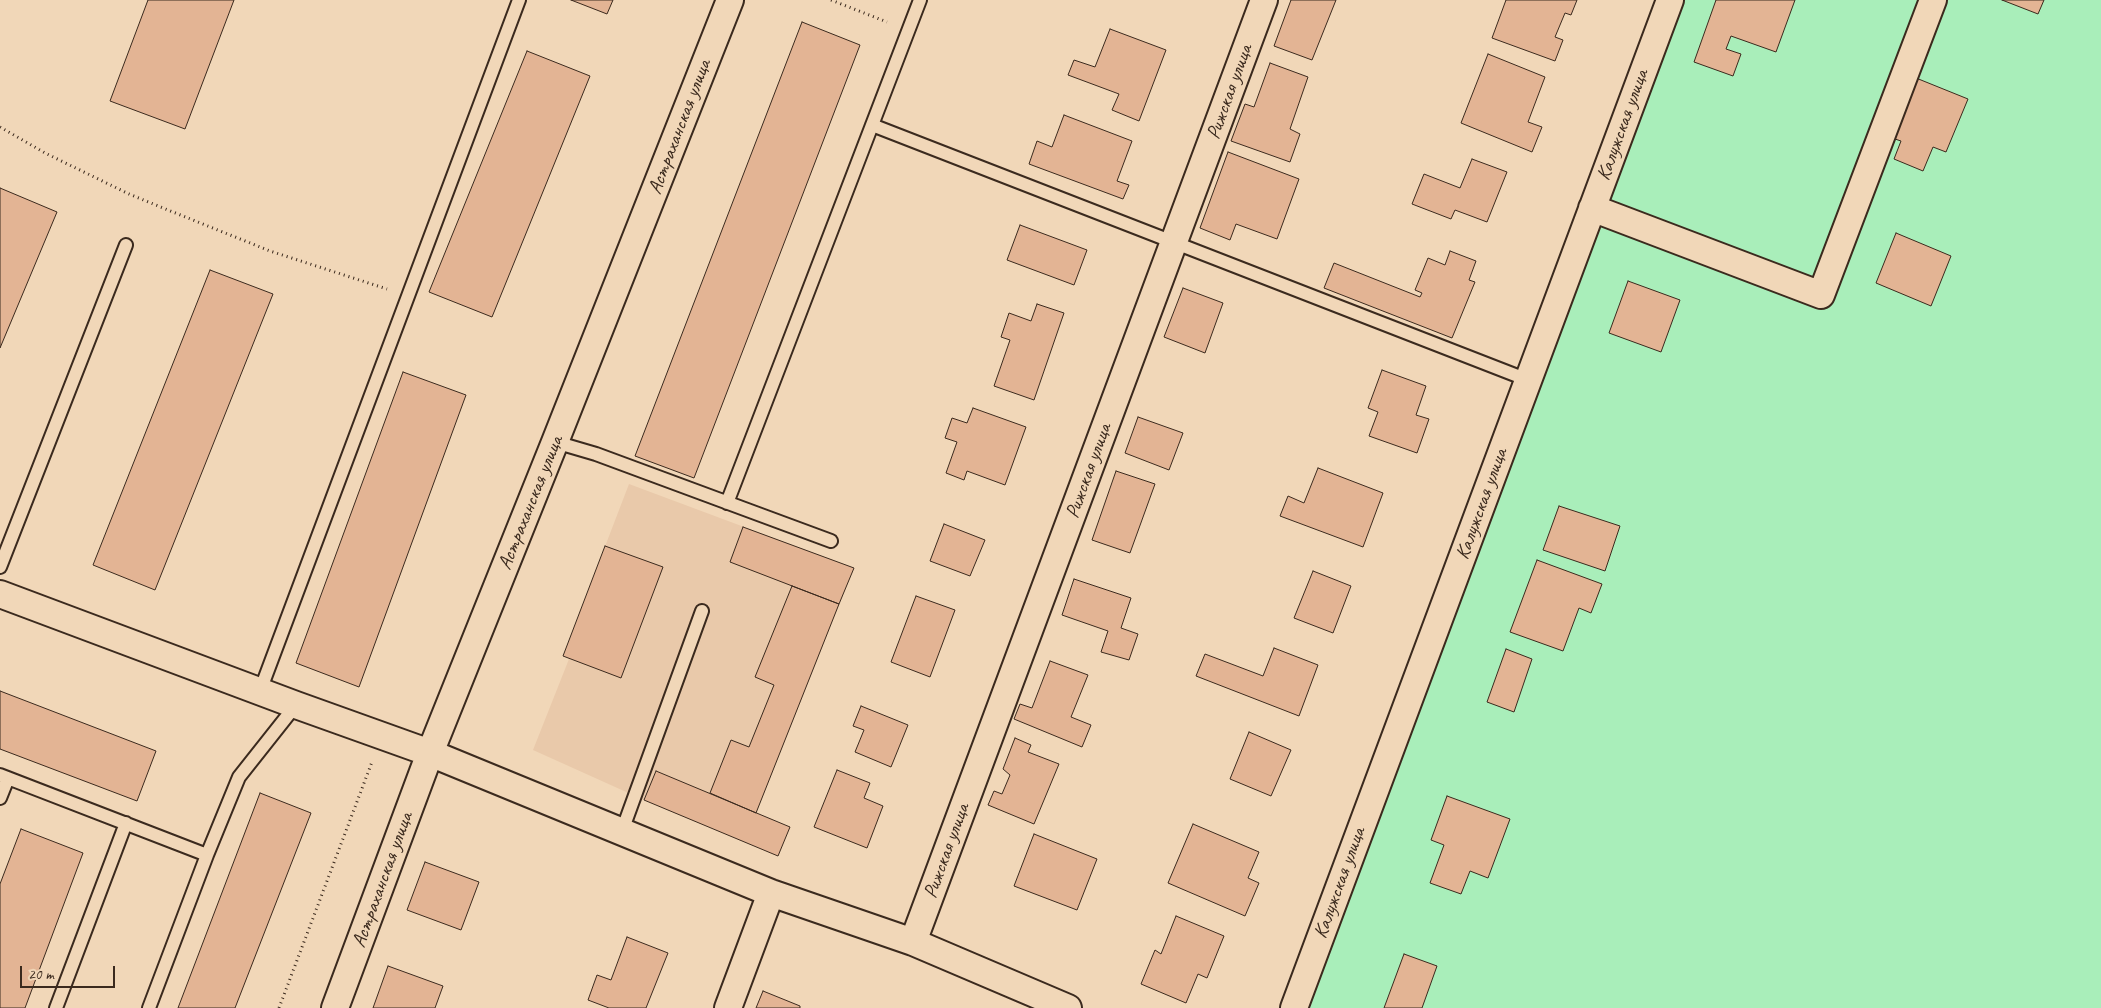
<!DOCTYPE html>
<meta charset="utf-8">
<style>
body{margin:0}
#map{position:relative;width:2101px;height:1008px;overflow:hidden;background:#f1d7b8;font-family:Caveat,sans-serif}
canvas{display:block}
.scale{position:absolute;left:20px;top:966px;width:95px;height:22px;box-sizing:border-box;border:2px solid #3b2a1e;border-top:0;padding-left:6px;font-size:15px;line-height:18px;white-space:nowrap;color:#3b2a1e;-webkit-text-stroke:4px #f1d7b8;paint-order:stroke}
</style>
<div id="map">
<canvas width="2101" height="1008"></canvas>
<div class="scale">20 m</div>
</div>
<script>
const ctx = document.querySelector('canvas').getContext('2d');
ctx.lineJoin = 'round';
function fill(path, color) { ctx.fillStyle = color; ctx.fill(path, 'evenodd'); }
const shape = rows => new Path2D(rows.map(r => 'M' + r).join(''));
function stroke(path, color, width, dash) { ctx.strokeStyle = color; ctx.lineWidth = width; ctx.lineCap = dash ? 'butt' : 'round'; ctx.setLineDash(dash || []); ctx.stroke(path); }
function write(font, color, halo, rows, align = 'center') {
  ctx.font = font + ' Caveat,sans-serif'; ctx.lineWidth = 4; ctx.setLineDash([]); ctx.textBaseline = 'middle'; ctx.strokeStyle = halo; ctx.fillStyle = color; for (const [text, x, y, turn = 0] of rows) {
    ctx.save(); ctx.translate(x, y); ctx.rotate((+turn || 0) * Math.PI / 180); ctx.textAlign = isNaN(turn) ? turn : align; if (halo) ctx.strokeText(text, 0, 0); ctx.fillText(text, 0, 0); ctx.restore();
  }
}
const built = shape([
 [629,484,854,568,756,813,656,771,644,800,533,750,569,659,563,656]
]);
const green = shape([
 [1670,0,2101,0,2101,1008,1294,1008]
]);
const building = shape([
 [148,0,234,0,185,129,110,101,148,0],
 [571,0,613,0,607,14,571,0],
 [1291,0,1336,0,1312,60,1274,46,1291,0],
 [1506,0,1577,0,1571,15,1565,13,1555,37,1563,40,1555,61,1492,38,1506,0],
 [1716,0,1795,0,1776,52,1731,36,1726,49,1741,54,1733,76,1694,62,1716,0],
 [2002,0,2044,0,2038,14,2002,0],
 [802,22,860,45,694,478,635,456,802,22],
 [1110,29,1166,50,1139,121,1112,110,1119,94,1068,75,1074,60,1095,67,1110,29],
 [527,51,590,76,492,317,429,292,527,51],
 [1488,54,1545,77,1528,122,1542,127,1532,152,1461,123,1488,54],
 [1270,63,1308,77,1290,129,1300,134,1290,162,1231,141,1245,104,1254,107,1270,63],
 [1916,78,1968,99,1946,152,1933,147,1923,171,1894,159,1901,141,1892,138,1916,78],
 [1064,115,1132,141,1117,181,1129,185,1123,199,1029,164,1037,141,1052,147,1064,115],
 [1228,152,1299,179,1277,239,1236,224,1230,240,1200,228,1228,152],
 [1472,159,1507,172,1487,222,1455,210,1451,219,1412,204,1424,174,1460,188,1472,159],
 [0,188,57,212,0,348,0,188],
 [1020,225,1087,250,1074,285,1007,260,1020,225],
 [1896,233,1951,256,1931,306,1876,283,1896,233],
 [1450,251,1476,261,1469,280,1475,282,1452,338,1324,288,1334,263,1420,297,1422,293,1415,290,1428,258,1445,265,1450,251],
 [210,270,273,294,155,590,93,565,210,270],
 [1628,281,1680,300,1661,352,1609,333,1628,281],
 [1183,288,1223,303,1205,353,1164,337,1183,288],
 [1037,304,1064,313,1034,400,994,386,1010,340,1001,337,1009,313,1031,321,1037,304],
 [1382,370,1426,386,1416,415,1429,419,1417,453,1369,436,1378,412,1368,408,1382,370],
 [403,372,466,395,359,687,296,663,403,372],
 [973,408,1026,427,1005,485,967,471,964,480,946,473,957,442,945,438,952,418,967,423,973,408],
 [1138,417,1183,433,1169,470,1125,453,1138,417],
 [1318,468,1383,493,1363,547,1280,516,1288,496,1304,503,1318,468],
 [1116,471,1155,484,1130,553,1092,540,1116,471],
 [1559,506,1620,526,1605,571,1543,550,1559,506],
 [944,524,985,540,970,576,930,561,944,524],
 [743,527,854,568,839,604,730,562,743,527],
 [605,546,663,567,621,678,563,656,605,546],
 [1537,560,1602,584,1591,613,1579,608,1563,651,1510,632,1537,560],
 [1313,571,1351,586,1333,633,1294,618,1313,571],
 [1074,579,1131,598,1121,628,1138,634,1129,660,1101,652,1108,631,1062,615,1074,579],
 [792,586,839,604,756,813,710,793,731,740,749,747,774,685,755,677,792,586],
 [916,596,955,610,930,677,891,662,916,596],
 [1274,648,1318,665,1299,716,1196,676,1205,654,1263,676,1274,648],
 [1506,649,1532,659,1514,712,1487,702,1506,649],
 [1050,661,1088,675,1071,717,1091,725,1082,747,1014,719,1020,704,1032,708,1050,661],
 [0,691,156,751,137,801,0,749,0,691],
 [861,706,908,725,891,767,855,752,864,730,853,726,861,706],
 [1249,732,1291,750,1271,796,1230,779,1249,732],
 [1015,738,1031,745,1028,752,1059,764,1034,824,988,805,994,791,1002,794,1010,775,1003,769,1015,738],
 [837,770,870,783,864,798,883,806,867,848,814,827,837,770],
 [656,771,790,827,778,856,644,800,656,771],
 [260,793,311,813,235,1008,178,1008,260,793],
 [1447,796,1510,819,1488,878,1470,871,1461,894,1430,883,1444,845,1431,840,1447,796],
 [1193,824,1259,852,1248,878,1259,883,1245,916,1168,883,1193,824],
 [21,829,83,853,25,1008,0,1008,0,884,21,829],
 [1034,834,1097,859,1077,910,1014,886,1034,834],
 [425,862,479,882,461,930,407,910,425,862],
 [1176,916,1224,936,1207,978,1198,974,1186,1003,1141,984,1155,950,1161,954,1176,916],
 [627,937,668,953,646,1008,609,1008,588,1000,597,975,611,980,627,937],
 [1404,954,1437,966,1422,1008,1384,1008,1404,954],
 [388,966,443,986,435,1008,373,1008,388,966],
 [763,991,800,1006,800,1008,756,1008,763,991]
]);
const path = shape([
 [831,0,887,22],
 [0,127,45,153,129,194,168,210,270,251,387,289],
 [279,1008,372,762]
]);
const lane = shape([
 [872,125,1528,380],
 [555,442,596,454,831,541],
 [727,503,920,0],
 [0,567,126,245],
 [260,691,519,0],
 [0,775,207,855,239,777,296,705],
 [0,798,8,778],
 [622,831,702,611],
 [56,1008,126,823],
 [149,1008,207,855]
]);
const street = shape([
 [1592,208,1821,295,1933,0],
 [0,594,296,705,430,753,771,893,913,942,1068,1008],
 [913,942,1264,0],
 [335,1008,430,753,555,442,730,0],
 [728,1008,771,893],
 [1294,1008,1670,0]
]);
const streetNames = [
 ["Рижская улица",1230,92,-70],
 ["Калужская улица",1623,125,-70],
 ["Астраханская улица",680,127,-69],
 ["Рижская улица",1089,471,-70],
 ["Астраханская улица",531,503,-68],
 ["Калужская улица",1482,504,-70],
 ["Рижская улица",947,851,-70],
 ["Астраханская улица",383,880,-70],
 ["Калужская улица",1340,883,-70]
];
fill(built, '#e9c9aa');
fill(green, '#a9eeba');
fill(building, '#e3b494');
stroke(building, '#3b2a1e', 1);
stroke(lane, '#3b2a1e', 16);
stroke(street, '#3b2a1e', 30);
stroke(path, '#3b2a1e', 3, [1, 4]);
stroke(lane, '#f1d7b8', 12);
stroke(street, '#f1d7b8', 26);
write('20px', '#3b2a1e', '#f1d7b8', streetNames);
</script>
